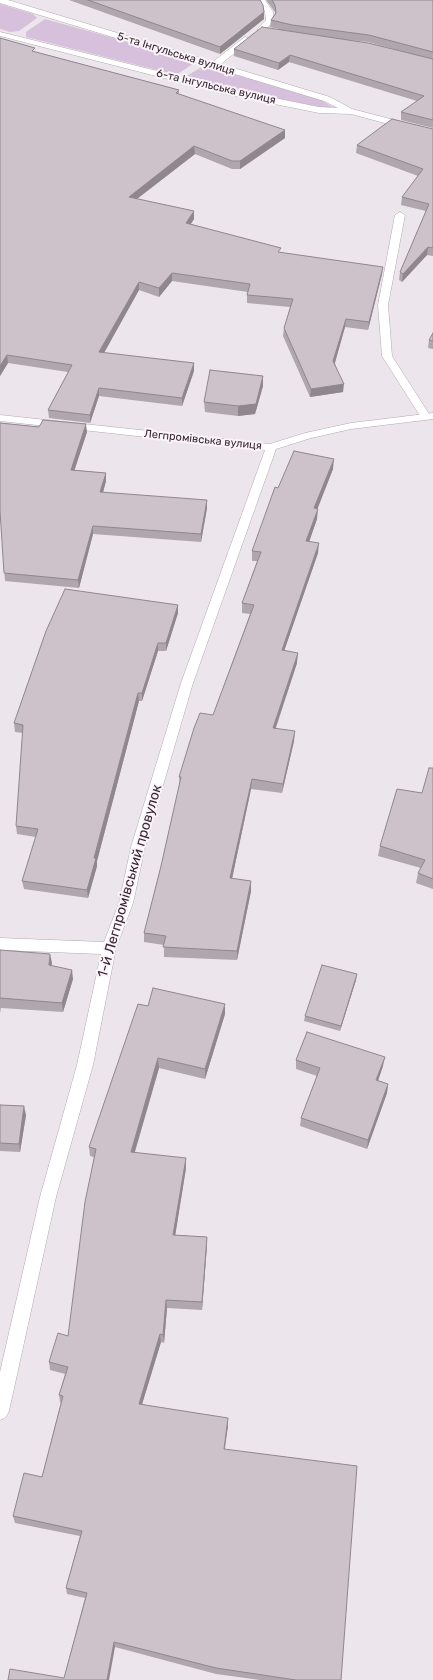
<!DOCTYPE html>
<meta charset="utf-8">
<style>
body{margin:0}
canvas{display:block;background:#ece5eb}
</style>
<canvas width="433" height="1680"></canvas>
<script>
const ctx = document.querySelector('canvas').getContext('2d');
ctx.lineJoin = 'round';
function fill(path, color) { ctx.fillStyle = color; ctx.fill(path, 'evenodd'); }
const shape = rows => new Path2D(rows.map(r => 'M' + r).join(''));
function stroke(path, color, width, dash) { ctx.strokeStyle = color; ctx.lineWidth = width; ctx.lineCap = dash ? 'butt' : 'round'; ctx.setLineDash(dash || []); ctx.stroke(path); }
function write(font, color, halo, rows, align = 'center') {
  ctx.font = font + ' Rubik,sans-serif'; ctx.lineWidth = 4; ctx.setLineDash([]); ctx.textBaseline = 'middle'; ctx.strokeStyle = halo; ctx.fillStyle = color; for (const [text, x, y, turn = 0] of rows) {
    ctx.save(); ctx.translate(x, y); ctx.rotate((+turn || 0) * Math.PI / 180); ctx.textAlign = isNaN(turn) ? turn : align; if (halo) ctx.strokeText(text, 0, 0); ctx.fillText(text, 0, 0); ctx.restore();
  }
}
const green = shape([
 [0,4,33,14,37,18,19,31,10,32,0,29],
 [45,19,117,39,193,64,179,73,169,73,26,37,26,32],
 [209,67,319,99,333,107,321,107,238,91,185,77,200,68]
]);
const service = shape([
 [245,37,252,39,216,68,210,68,210,64,245,37],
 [400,212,405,215,388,305,392,356,431,417,426,420,422,419,382,356,378,305,395,215,400,212]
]);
const minor = shape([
 [0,0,8,0,330,97,352,109,433,130,433,136,351,114,319,113,230,95,0,36,0,32,230,89,319,107,338,108,324,101,0,3,0,0],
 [257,0,265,0,273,12,274,20,267,28,277,30,277,34,257,29,266,20,265,12,257,0],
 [433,413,433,419,351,429,311,438,276,449,193,683,145,847,133,903,116,948,93,1065,56,1197,9,1411,6,1417,0,1420,0,1372,40,1197,77,1065,101,954,0,950,0,938,104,942,119,903,131,847,181,683,265,450,0,421,0,415,270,444,305,433,351,423,433,413]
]);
const wall = shape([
 [69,0,260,0,264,12,264,19,220,54],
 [266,0,433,0,433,128,401,120,401,112,417,101,289,62,278,70,234,56,234,49,279,29,270,27,271,20,275,14,275,12],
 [349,40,368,42,419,56],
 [0,38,36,52,179,90,179,94,285,138,240,169,232,169,195,154,137,199,194,219,191,224,281,253,382,274,368,330,345,327,335,363,343,392,310,397,283,336,284,328,290,307,247,303,247,295,248,292,172,281,159,297,139,290,104,353,194,363,194,371,182,406,99,396,90,423,49,418,48,410,68,372,8,363,0,376],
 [433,129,433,256,427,255,402,282,399,280,400,272,426,211,401,205,402,197,418,176,356,153,357,145],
 [433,333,433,349,428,348,429,340],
 [263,386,255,414,238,416,205,412,204,402],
 [0,423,87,432,74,470,106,473,106,481,103,492,207,508,201,542,93,534,79,588,5,581,1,519,0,519],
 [333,469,317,508,317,519,309,541,318,553,284,651,297,663,276,728,294,741,282,793,251,789,232,879,251,881,251,891,237,960,164,957,164,945,144,942,144,933,161,866,180,785,179,777,213,715,250,614,242,613,242,603,257,561,252,561,252,551,278,488],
 [178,605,178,613,166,651,158,651,142,701,139,701,97,861,97,866,88,898,24,889,22,881,36,837,17,834,16,826,23,733,15,732,14,723],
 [433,768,433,889,416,883,418,873,421,868,378,856,380,846,422,793],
 [0,950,52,963,51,965,73,979,63,1012,1,1008,0,1013],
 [356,980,340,1031,304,1021,305,1016],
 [148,1006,225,1014,205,1079,159,1068,135,1152,186,1168,175,1235,207,1237,207,1245,202,1310,167,1308,164,1343,161,1342,142,1404,228,1426,225,1449,341,1680,260,1680,216,1674,115,1647,64,1678,85,1598,67,1594,66,1588,80,1536,15,1523,13,1516,42,1477,61,1403,60,1402,59,1395,65,1374,50,1370,49,1362,68,1336,94,1157,90,1156,89,1147],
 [296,1060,383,1066,378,1081,388,1084,387,1093,367,1149,300,1126,301,1118,317,1076,296,1069],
 [0,1105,26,1115,20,1152,0,1151]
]);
const shadedWall = shape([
 [264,12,264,19,220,54,220,47],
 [290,55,289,62,278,70,279,63],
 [285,130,285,138,240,169,240,161],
 [194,146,195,154,129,205,129,197],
 [194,211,194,219,186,231,186,223],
 [428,247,427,255,402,282,403,274],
 [383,267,382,274,368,330,369,322],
 [172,273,172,281,159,297,159,288],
 [139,282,139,290,100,360,99,352],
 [346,319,345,327,333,369,333,361],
 [7,355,8,363,0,376,0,366],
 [194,363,194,371,182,406,182,398],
 [263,376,263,386,255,414,238,416,238,406],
 [344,384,343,392,310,397,311,389],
 [99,388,99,396,90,423,90,415],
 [86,424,87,432,72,478,71,470],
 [334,459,333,469,314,518,314,508],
 [106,473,106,481,101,500,100,492],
 [207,500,207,508,201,542,201,534],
 [318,509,317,519,306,551,306,541],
 [93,526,93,534,79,588,78,580],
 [319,543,318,553,281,660,282,650],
 [178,605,178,613,166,651,166,643],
 [158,643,158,651,142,701,142,693],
 [298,653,297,663,272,738,273,728],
 [138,693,139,701,97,861,97,866,88,898,87,890,94,858],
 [295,731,294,741,282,793,283,784],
 [252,779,251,789,230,888,230,878],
 [251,881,251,891,237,960,237,951],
 [50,954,52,963,50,974,49,965],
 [72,970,73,979,63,1012,62,1003],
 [357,974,356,980,340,1031,341,1026],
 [225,1004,225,1014,205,1079,205,1069],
 [385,1057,383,1066,375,1089,376,1080],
 [158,1058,159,1068,132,1161,131,1152],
 [388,1084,387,1093,367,1149,368,1140],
 [24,1106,26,1115,20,1152,19,1144],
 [186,1158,186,1168,174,1243,173,1235],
 [207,1237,207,1245,202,1310,202,1302],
 [166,1300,167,1308,164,1343,163,1335],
 [160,1334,161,1342,140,1411,139,1404],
 [228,1418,228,1426,223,1456,224,1449],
 [114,1642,115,1647,109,1680,107,1680]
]);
const building = shape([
 [88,0,260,0,263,5,264,12,220,47,88,0],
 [272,0,433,0,433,52,369,35,292,25,271,20,276,13,275,5,272,0],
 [262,27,368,43,433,59,433,120,401,112,424,96,290,55,279,63,234,49,262,27],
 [0,38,35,48,32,51,179,90,176,93,285,130,240,161,232,161,194,146,129,197,194,211,186,223,281,248,278,252,383,267,369,322,346,319,333,361,344,384,311,389,284,328,293,299,247,295,250,284,172,273,159,288,139,282,99,352,194,363,182,398,99,388,90,415,48,410,72,365,7,355,0,366,0,38],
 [392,119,433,129,433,248,428,247,403,274,400,272,429,204,402,197,423,169,357,145,392,119],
 [433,333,433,341,429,340,433,333],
 [210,370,263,376,256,404,238,406,204,402,210,370],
 [43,420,86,424,71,470,106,473,100,492,207,500,201,534,93,526,78,580,4,573,0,511,0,423,39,427,43,420],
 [294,451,334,459,314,508,318,509,306,541,319,543,282,650,298,653,273,728,295,731,283,784,252,779,230,878,251,881,237,951,163,947,166,936,144,933,161,866,181,777,179,777,194,728,200,713,213,715,254,605,242,603,261,552,252,551,275,487,278,488,294,451],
 [65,589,178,605,166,643,158,643,142,693,138,693,94,858,96,858,87,890,22,881,38,829,16,826,23,725,14,723,46,631,65,589],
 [429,768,433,768,433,879,418,873,425,860,380,846,397,789,422,793,429,768],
 [0,950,50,954,49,965,72,970,62,1003,0,998,0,950],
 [322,965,357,974,341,1026,305,1016,322,965],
 [153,988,225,1004,205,1069,158,1058,131,1152,186,1158,173,1235,207,1237,202,1302,166,1300,163,1335,160,1334,139,1404,228,1418,224,1449,357,1466,341,1680,296,1680,216,1668,114,1642,107,1680,8,1680,10,1669,64,1678,87,1593,66,1588,82,1531,13,1516,24,1473,42,1477,63,1396,59,1395,68,1367,49,1362,58,1333,68,1336,85,1202,96,1149,89,1147,138,1004,148,1006,153,988],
 [307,1032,385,1057,376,1080,388,1084,368,1140,301,1118,320,1068,296,1060,307,1032],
 [0,1105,24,1106,19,1144,0,1143,0,1105]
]);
const farStreetnames = [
 ["5-та Інгульська вулиця",176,54,17],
 ["6-та Інгульська вулиця",216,87,13],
 ["Легпромівська вулиця",203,440,6]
];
const streetNames = [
 ["1-й Легпромівський провулок",130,881,-74]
];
fill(green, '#d7c0db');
stroke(service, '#b4a8b1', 1);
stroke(minor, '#b4a8b1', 1);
fill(service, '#fff');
fill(minor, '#fff');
fill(wall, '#b0a6ae');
fill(shadedWall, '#90878d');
fill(building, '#cdc1ca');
stroke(building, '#90878d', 1);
write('11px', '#3c2635', '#f9f5f9', farStreetnames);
write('14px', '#3c2635', '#f9f5f9', streetNames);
</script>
